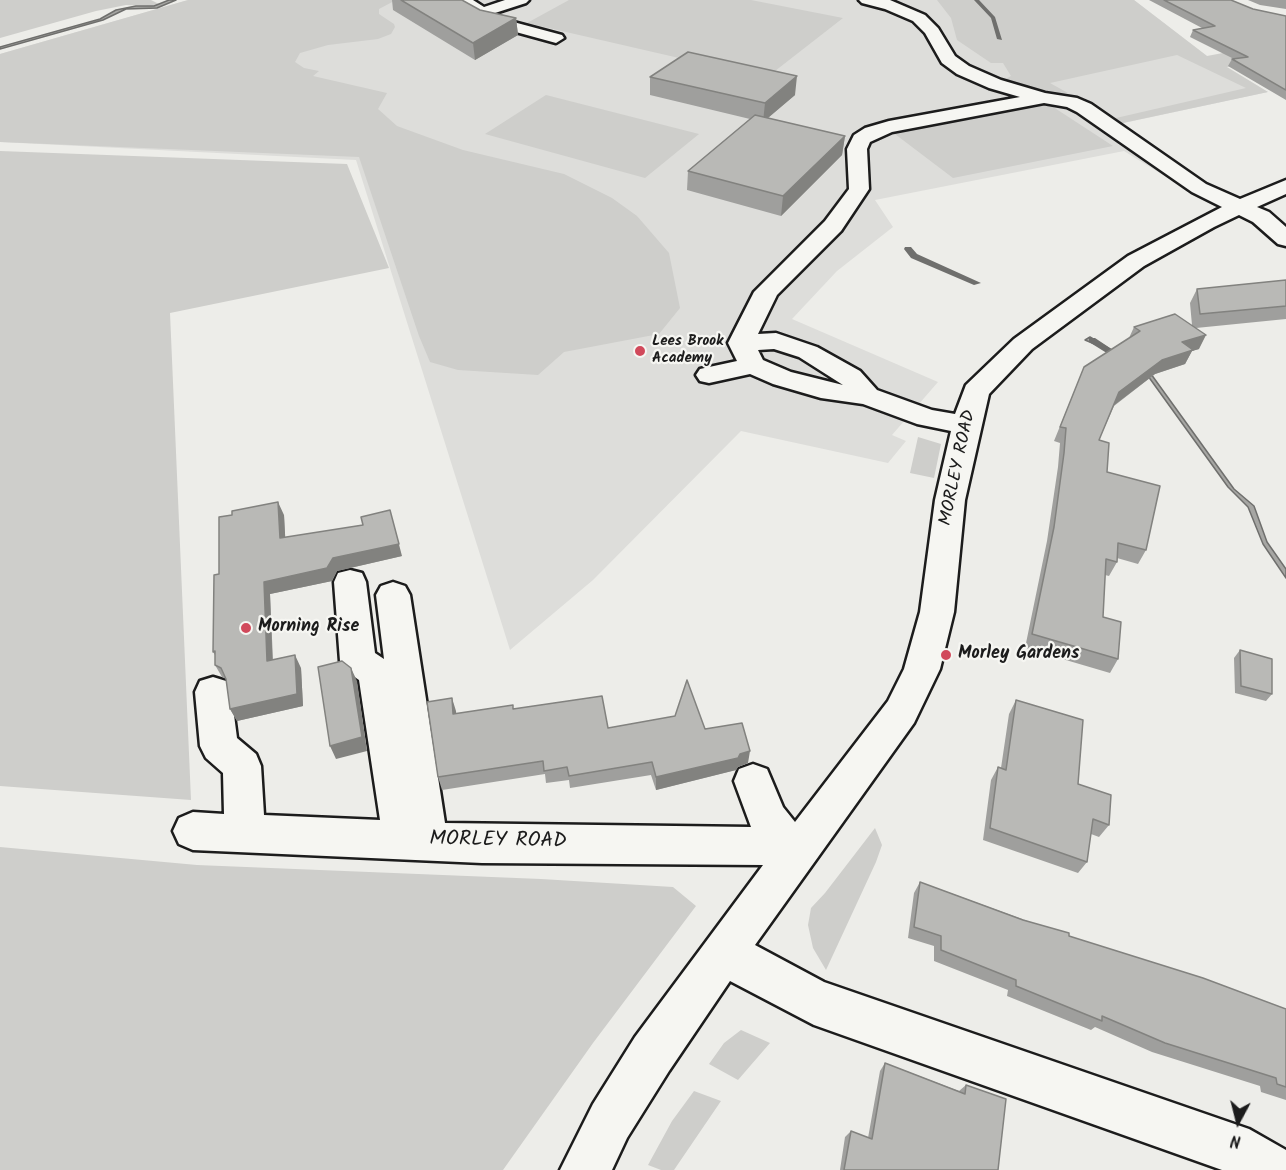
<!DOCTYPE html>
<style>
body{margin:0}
#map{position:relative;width:1286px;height:1170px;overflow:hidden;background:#edede9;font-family:Kalam,sans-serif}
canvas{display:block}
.north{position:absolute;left:1208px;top:1092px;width:60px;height:60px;-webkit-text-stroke:4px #f6f6f2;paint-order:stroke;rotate:187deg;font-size:16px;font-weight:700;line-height:24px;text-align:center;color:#1c1c1c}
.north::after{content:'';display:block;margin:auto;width:21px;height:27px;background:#1c1c1c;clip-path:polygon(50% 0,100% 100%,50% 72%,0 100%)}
</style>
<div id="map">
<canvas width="1286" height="1170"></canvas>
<div class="north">N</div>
</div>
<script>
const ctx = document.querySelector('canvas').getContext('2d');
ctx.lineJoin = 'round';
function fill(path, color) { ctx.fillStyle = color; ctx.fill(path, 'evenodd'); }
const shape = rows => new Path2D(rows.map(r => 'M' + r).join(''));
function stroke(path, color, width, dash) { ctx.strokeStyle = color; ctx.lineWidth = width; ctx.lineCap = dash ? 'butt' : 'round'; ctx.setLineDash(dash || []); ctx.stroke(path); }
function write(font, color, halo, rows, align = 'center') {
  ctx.font = font + ' Kalam,sans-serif'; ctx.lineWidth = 4.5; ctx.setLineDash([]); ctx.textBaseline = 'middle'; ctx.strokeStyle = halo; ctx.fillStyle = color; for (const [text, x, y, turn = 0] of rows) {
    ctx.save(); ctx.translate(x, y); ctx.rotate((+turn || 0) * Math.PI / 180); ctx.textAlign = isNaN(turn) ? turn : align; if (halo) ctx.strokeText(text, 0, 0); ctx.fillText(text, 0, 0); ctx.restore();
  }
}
const built = shape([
 [188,0,1134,0,1207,56,1268,92,1119,124,1212,185,1189,191,1124,151,875,200,893,227,837,271,792,319,938,382,892,435,906,441,888,463,741,431,593,580,510,650,356,160,0,142,0,54]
]);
const green = shape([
 [0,0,151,0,159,4,154,6,126,5,96,11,0,38],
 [188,0,396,0,379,9,379,14,394,24,395,27,391,34,378,39,328,45,300,53,295,62,304,68,319,71,313,76,387,93,378,109,397,126,463,150,564,174,612,198,637,216,669,253,680,308,659,334,564,352,538,375,458,370,430,362,419,336,359,157,0,142,0,54],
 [569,0,751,0,843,18,766,78,527,23],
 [937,0,1134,0,1207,56,1286,41,1240,65,1227,67,1268,92,1118,124,1116,118,1246,88,1177,55,1050,83,1068,93,1041,93,1000,82,1011,76,1003,63,991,63,957,40,951,18],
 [546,95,699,134,645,178,485,134],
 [1047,103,1113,146,953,178,891,131],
 [0,151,347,164,389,268,170,313,191,800,0,786],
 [918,437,941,444,934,478,910,473],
 [875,828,882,845,876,862,826,970,813,948,808,925,811,908,825,893],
 [0,847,197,865,541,879,673,887,696,906,593,1043,503,1170,0,1170],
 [741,1030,770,1043,738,1080,709,1064,724,1043],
 [694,1091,721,1101,674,1170,661,1170,648,1165,672,1121]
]);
const water = shape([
 [169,0,176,0,157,8,126,9,103,20,0,49,0,47,100,19,116,10,136,6,154,6,169,0],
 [1090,337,1151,374,1234,489,1254,506,1267,542,1286,569,1286,578,1263,544,1248,507,1228,487,1148,376,1109,350,1085,340,1090,337]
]);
const stream = shape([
 [974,0,979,0,995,17,1002,40,997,39,991,18,974,0],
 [905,247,911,247,917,254,981,283,974,285,911,258,904,249,905,247],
 [1089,338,1095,338,1125,358,1124,360,1118,360,1089,342,1089,338]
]);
const minor = shape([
 [454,0,473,0,484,7,505,0,529,0,526,3,495,13,506,20,562,35,564,38,556,43,494,26,454,0],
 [859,0,890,0,925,15,938,28,955,56,969,66,1001,80,1045,93,1077,98,1091,104,1206,184,1240,199,1286,180,1286,194,1257,207,1269,212,1286,227,1286,246,1278,244,1253,222,1239,215,1214,227,1144,266,1032,349,989,394,965,500,954,612,940,669,914,723,755,945,824,982,1249,1129,1286,1150,1286,1170,1222,1170,814,1025,730,981,669,1071,627,1138,612,1170,560,1170,593,1104,635,1037,763,865,482,863,193,850,179,844,173,831,179,818,193,812,224,814,223,773,206,758,200,746,195,692,200,681,213,677,226,681,231,692,237,738,256,754,261,766,264,815,380,820,359,680,346,671,340,661,334,582,338,573,350,570,362,573,366,582,375,653,384,659,376,595,381,586,393,582,405,586,410,595,445,823,751,827,734,781,739,769,753,764,767,769,783,807,795,822,888,701,904,669,920,612,935,500,951,431,917,424,863,404,821,398,773,384,750,374,709,383,700,381,696,375,700,369,737,361,728,343,754,292,825,221,849,189,847,149,854,135,865,128,889,121,1020,97,989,88,957,74,942,63,925,33,913,21,885,9,862,3,859,0],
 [1044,103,1067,107,1077,112,1192,192,1222,207,1128,256,1014,339,966,385,955,414,932,410,877,390,860,371,817,347,776,333,758,334,777,295,841,231,869,189,867,149,870,142,892,132,1044,103],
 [774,349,799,357,843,385,791,372,763,360,758,350,774,349]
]);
const wall = shape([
 [392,0,462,0,480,10,516,18,518,35,475,60,393,10],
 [1149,0,1231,0,1253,9,1286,16,1286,100,1228,66,1232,59,1234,59,1190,37,1193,30,1202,28],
 [1248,0,1286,0,1286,9,1260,5],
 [650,77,795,95,768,118,845,136,842,155,781,216,687,190,688,171,750,119,650,95],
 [1286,280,1286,319,1196,328,1199,349,1192,351,1185,364,1155,374,1114,406,1099,440,1107,472,1146,550,1138,564,1117,558,1117,562,1109,576,1105,575,1103,617,1118,659,1110,673,1025,648,1047,541,1058,467,1060,443,1054,441,1084,367,1129,338,1134,327,1192,325,1190,303,1197,289],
 [284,515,285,537,402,556,337,571,332,581,270,594,273,660,301,668,303,706,237,721,230,709,226,679,222,677,215,665,215,655,213,652,219,574],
 [1240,650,1272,694,1266,701,1235,693,1234,658],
 [1016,700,1109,825,1099,837,1091,834,1087,862,1078,873,983,840,991,780,998,767,1001,768,1009,714],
 [513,709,608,728,705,729,748,763,738,767,736,770,656,790,651,775,570,788,569,780,546,783,545,774,442,790,438,777,456,711,456,714],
 [920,882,1069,936,1286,1009,1286,1100,1261,1092,1260,1086,1152,1052,1095,1027,1091,1030,1007,996,1008,990,934,961,934,946,908,938,914,893],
 [885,1063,959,1091,966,1085,998,1170,840,1170,845,1137,851,1131,868,1138,880,1071]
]);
const shadedWall = shape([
 [516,18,518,35,475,60,473,43],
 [797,76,795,95,763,122,765,103],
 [845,136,842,155,781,216,783,196],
 [1206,335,1199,349,1192,351,1185,364,1155,374,1113,406,1119,392,1182,342],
 [278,502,284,515,286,551,280,538],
 [390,510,402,556,337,571,332,581,270,594,273,674,267,661,264,582,333,558],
 [295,655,301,668,303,706,237,721,230,709],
 [351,668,357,681,367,751,336,759,330,746],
 [452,698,456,711,457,727,453,714],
 [750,751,748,763,738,767,736,770,656,790,656,777]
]);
const building = shape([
 [401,0,462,0,480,10,516,18,473,43,401,0],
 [1164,0,1231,0,1253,9,1286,16,1286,90,1232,59,1248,57,1193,30,1215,26,1164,0],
 [688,52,797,76,765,103,650,77,688,52],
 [755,115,845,136,783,196,688,171,755,115],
 [1286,280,1286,306,1200,314,1197,289,1286,280],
 [1175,314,1206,335,1182,342,1193,350,1162,360,1119,392,1099,440,1109,443,1107,472,1160,486,1146,550,1118,543,1117,562,1106,559,1103,617,1121,622,1118,659,1032,634,1054,527,1064,453,1066,428,1060,427,1084,367,1140,331,1134,327,1175,314],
 [278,502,280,538,363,525,361,517,390,510,399,544,333,558,327,568,264,582,267,661,295,655,297,694,230,709,226,679,221,668,215,665,215,651,213,652,214,575,219,574,219,517,232,515,232,511,278,502],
 [1240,650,1272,659,1272,694,1241,686,1240,650],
 [342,661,351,668,362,737,330,746,318,667,342,661],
 [687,680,705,729,742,723,750,751,740,754,738,758,656,777,652,762,569,776,567,767,544,771,543,761,438,777,427,702,452,698,453,714,513,705,513,709,602,696,608,728,675,716,687,680],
 [1016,700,1083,720,1078,784,1111,795,1109,825,1093,819,1087,862,990,828,998,767,1006,770,1016,700],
 [920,882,1023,920,1069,933,1069,936,1203,978,1286,1009,1286,1087,1277,1084,1276,1078,1165,1043,1102,1016,1102,1021,1016,986,1016,980,941,950,941,936,914,927,920,882],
 [885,1063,965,1094,966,1085,1006,1099,998,1170,844,1170,851,1131,872,1139,885,1063]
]);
const markers = [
 [640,351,6,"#d1495b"],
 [246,628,6,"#d1495b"],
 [946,655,6,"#d1495b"]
];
const farPoinames = [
 ["Lees Brook",652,342],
 ["Academy",652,359]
];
const streetNames = [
 ["MORLEY ROAD",959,468,-78]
];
const poiNames = [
 ["Morning Rise",258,628],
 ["Morley Gardens",958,655]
];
const nearStreetnames = [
 ["MORLEY ROAD",498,842,1]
];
fill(built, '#ddddda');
fill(green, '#cececb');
fill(water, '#a6a6a3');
stroke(water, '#6f6f6d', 1.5);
fill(stream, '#6f6f6d');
stroke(minor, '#1c1c1c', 5);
fill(minor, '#f6f6f2');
fill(wall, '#9f9f9d');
fill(shadedWall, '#82827f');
fill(building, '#b9b9b6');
stroke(building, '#82827f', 1.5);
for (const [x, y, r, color] of markers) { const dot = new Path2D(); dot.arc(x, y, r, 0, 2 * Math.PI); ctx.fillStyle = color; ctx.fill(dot); stroke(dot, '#f6f6f2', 2); }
write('bold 15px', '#1c1c1c', '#f6f6f2', farPoinames, 'left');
write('18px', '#1c1c1c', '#f6f6f2', streetNames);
write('bold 18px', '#1c1c1c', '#f6f6f2', poiNames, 'left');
write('21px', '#1c1c1c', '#f6f6f2', nearStreetnames);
</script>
